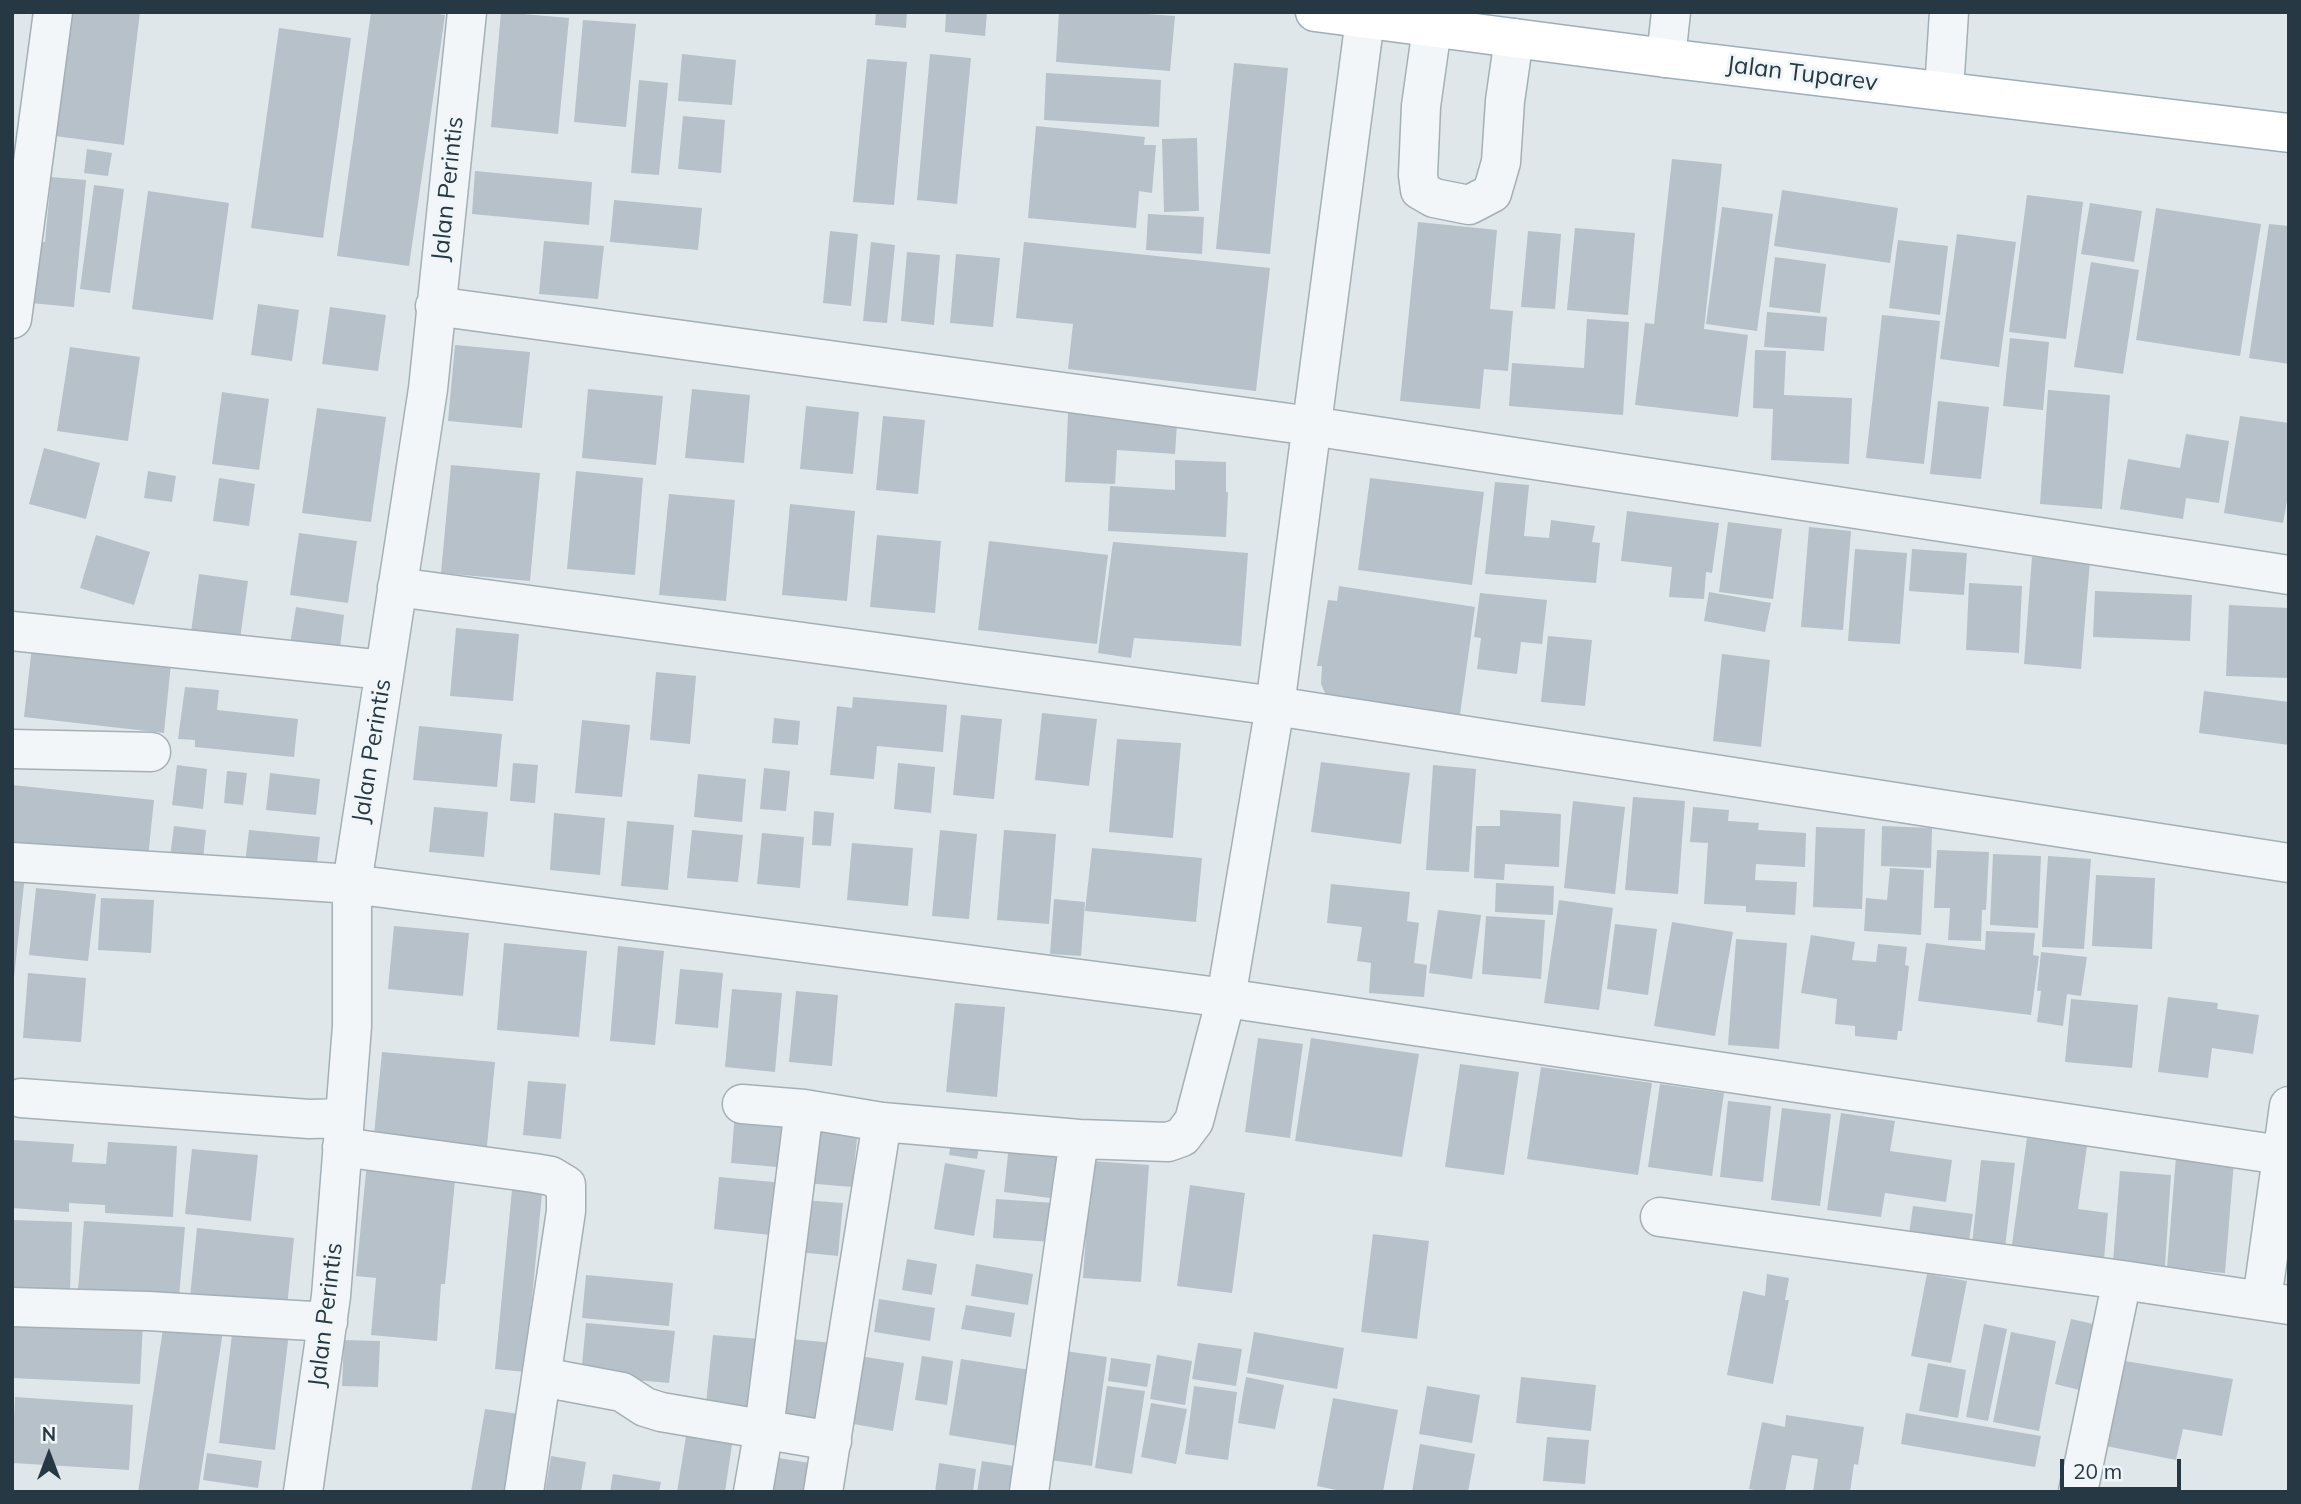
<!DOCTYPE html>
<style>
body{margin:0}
#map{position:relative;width:2301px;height:1504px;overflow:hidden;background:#e0e7eb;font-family:Mulish,sans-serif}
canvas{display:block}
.frame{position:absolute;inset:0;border:14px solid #263844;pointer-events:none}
.north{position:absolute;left:14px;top:1420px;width:70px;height:70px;-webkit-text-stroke:5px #f0f5f8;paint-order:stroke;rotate:0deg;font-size:19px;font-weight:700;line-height:28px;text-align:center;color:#263844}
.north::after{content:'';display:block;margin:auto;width:24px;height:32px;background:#263844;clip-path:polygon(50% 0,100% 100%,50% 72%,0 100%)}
.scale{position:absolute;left:2060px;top:1459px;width:121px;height:32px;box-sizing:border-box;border:4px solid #263844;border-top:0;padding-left:9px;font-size:21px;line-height:24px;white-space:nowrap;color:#263844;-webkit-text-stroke:5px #f0f5f8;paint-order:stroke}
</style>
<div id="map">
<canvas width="2301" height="1504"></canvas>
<div class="frame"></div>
<div class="north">N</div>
<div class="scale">20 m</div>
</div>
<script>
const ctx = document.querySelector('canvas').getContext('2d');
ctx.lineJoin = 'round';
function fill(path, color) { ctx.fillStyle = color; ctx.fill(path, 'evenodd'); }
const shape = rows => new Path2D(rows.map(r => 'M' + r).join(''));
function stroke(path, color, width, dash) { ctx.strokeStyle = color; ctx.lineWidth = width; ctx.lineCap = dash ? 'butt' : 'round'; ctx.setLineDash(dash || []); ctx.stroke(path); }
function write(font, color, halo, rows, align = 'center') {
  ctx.font = font + ' Mulish,sans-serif'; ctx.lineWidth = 6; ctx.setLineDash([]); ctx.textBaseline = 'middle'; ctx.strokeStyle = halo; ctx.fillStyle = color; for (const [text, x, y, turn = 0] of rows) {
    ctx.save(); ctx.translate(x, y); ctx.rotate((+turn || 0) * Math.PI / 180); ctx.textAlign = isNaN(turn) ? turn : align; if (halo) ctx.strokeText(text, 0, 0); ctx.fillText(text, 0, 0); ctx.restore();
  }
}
const building = shape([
 [62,12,140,12,124,145,47,135],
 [371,12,425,12,445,15,409,266,337,256],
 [501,12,569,18,558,134,491,127],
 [876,12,907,12,906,28,875,25],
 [946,12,987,12,985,36,945,32],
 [1059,12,1120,12,1175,16,1170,71,1056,62],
 [583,20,636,24,626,127,574,122],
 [279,28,351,38,323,238,251,228],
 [682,54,736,60,732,105,678,101],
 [930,54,971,58,957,204,917,200],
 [867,59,907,62,894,205,853,202],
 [1234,63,1288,68,1270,254,1216,249],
 [1046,73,1161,80,1159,127,1044,120],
 [639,80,668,83,659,175,631,173],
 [683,116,725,120,721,173,678,169],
 [1036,126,1145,137,1144,145,1156,145,1152,193,1139,191,1136,228,1028,218],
 [1197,138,1199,211,1164,212,1162,139],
 [87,149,112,153,108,176,84,173],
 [1672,159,1722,164,1704,329,1748,335,1738,417,1635,405,1645,323,1654,324],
 [475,171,592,182,589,225,472,214],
 [51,177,86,180,74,307,19,302,25,240,45,242],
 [94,185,124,189,110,293,80,289],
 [1782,190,1898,208,1890,263,1774,246],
 [148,191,229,203,213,320,132,309],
 [2027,195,2083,202,2066,339,2009,332],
 [614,200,702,208,698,250,610,242],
 [2090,203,2142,211,2134,262,2081,254],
 [1722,207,1773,214,1757,331,1706,324],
 [2156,208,2261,224,2240,356,2136,340],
 [1148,214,1204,217,1202,254,1146,250],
 [1418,222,1497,230,1490,309,1513,311,1508,371,1484,369,1480,409,1400,401],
 [2269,224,2289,226,2289,364,2249,358],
 [1575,228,1635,233,1628,315,1567,310],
 [830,231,858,234,851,306,823,303],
 [1528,231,1561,234,1555,309,1521,307],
 [1957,234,2016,242,1999,367,1940,359],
 [1898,240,1948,246,1940,315,1889,308],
 [544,241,604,246,598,299,539,294],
 [871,242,895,245,887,323,863,321],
 [1024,242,1270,268,1256,391,1068,369,1073,324,1016,318],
 [907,252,940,255,934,325,901,321],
 [956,254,1000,258,993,327,950,323],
 [1775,257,1826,264,1820,313,1769,307],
 [2091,262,2139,270,2123,374,2074,367],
 [258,304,299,310,292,361,251,355],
 [330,307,386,315,378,371,322,364],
 [1767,312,1827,317,1824,351,1764,347],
 [1882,315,1940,321,1924,464,1866,458],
 [1587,319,1629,322,1623,415,1509,406,1512,363,1584,368],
 [2010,338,2049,342,2043,410,2003,406],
 [455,345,530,352,522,428,448,421],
 [70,347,140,357,128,441,57,431],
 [1755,350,1786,351,1784,395,1852,398,1849,464,1771,460,1773,409,1753,408],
 [588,389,663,396,656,465,582,458],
 [692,389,750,395,744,463,685,458],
 [2048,390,2110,395,2102,509,2040,504],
 [222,392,269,399,259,470,212,464],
 [1938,401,1989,407,1981,479,1930,474],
 [806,406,859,412,853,474,800,469],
 [317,408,386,417,371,522,302,513],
 [1068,413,1118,415,1118,420,1177,424,1175,454,1117,450,1115,484,1065,482],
 [883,416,925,420,918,494,876,490],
 [2240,416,2289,423,2289,490,2283,523,2224,513],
 [2186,434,2229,441,2219,503,2186,498,2183,519,2120,509,2128,459,2180,468],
 [44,448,100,463,86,519,29,504],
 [1175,460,1226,462,1226,492,1228,492,1226,537,1108,531,1110,486,1175,490],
 [451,465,540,473,530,581,441,573],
 [148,471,176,476,172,502,144,498],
 [576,471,643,478,635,575,567,569],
 [219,478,255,484,249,526,213,521],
 [1370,478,1484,492,1472,585,1358,570],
 [1495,482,1529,485,1524,536,1549,538,1551,520,1595,526,1592,542,1600,543,1596,583,1485,574],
 [669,494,735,500,726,601,659,595],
 [790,504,855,511,847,601,782,595],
 [1627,511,1719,523,1712,573,1706,572,1704,599,1669,597,1672,567,1621,561],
 [1728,522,1782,529,1773,599,1719,592],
 [1809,527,1851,531,1843,630,1801,627],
 [299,533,357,541,348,603,290,595],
 [96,535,150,552,134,605,80,588],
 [877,535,941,541,935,613,870,607],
 [989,541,1108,555,1097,644,978,630],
 [1113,542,1248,553,1241,646,1134,638,1131,658,1098,653],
 [1855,549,1907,553,1900,644,1848,641],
 [1912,549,1967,553,1964,595,1909,591],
 [2032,557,2090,561,2081,669,2024,664],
 [199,574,248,581,240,639,191,632],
 [1969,583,2022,586,2019,653,1966,650],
 [1339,586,1475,607,1458,729,1323,706,1325,693,1321,684,1322,666,1317,666,1328,600,1337,601],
 [2095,591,2192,595,2190,641,2093,637],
 [1709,592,1771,603,1765,632,1704,621],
 [1480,593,1547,600,1542,644,1521,642,1517,674,1477,669,1481,638,1474,637],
 [2229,605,2289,608,2289,678,2226,676],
 [296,607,344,615,338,664,288,657],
 [456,628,519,634,513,701,450,696],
 [1548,636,1592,640,1585,706,1541,702],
 [33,638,172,653,164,733,24,717],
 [1722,654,1770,660,1761,747,1713,741],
 [656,672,696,676,690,744,650,740],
 [185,687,219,690,217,710,298,719,294,757,195,747,195,740,178,739],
 [2204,691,2289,702,2289,745,2199,733],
 [853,697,947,705,943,752,877,746,874,779,830,775,837,706,852,708],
 [1042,713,1097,719,1089,786,1035,780],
 [961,715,1002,719,994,799,953,795],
 [774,718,800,721,798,745,772,743],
 [582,720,630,725,622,797,575,793],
 [419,726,502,734,497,787,413,780],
 [1117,739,1181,743,1173,838,1109,832],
 [1321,762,1410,773,1401,844,1311,832],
 [513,763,538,765,535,803,510,801],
 [898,763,935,767,931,813,894,809],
 [177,765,207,769,203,809,172,805],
 [1433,765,1476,769,1469,872,1426,870],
 [764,768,790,771,786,811,760,809],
 [227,771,247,773,243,805,224,803],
 [270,773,320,779,316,815,266,810],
 [698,774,746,779,742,822,694,817],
 [12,785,154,800,148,858,12,843],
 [1633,797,1685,801,1678,894,1625,890],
 [1573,801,1625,807,1615,894,1564,888],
 [434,807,488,812,484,857,429,852],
 [1693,807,1729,810,1728,821,1759,823,1758,830,1806,833,1805,867,1756,864,1755,880,1797,882,1795,915,1746,912,1746,906,1704,904,1708,843,1690,842],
 [1500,810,1561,814,1559,867,1505,864,1504,880,1474,878,1476,826,1500,826],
 [814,811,834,813,831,846,812,845],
 [554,813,605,818,600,875,550,870],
 [627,821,674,825,668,890,621,886],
 [174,826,206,830,203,860,170,857],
 [1882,826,1932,828,1931,868,1881,866],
 [1816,827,1865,829,1862,909,1813,907],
 [249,830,320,837,315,879,244,872],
 [692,830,743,835,738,882,687,878],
 [940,830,977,834,969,919,932,916],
 [1004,830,1056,834,1049,924,997,920],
 [762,833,804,837,800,888,757,884],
 [852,843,913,848,908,906,847,900],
 [1092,848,1202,858,1196,922,1085,911],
 [1937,850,1989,852,1986,910,1982,910,1981,941,1948,940,1950,908,1934,908],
 [1993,854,2041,856,2038,928,1990,925],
 [2048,856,2091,859,2084,949,2042,947],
 [1890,868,1924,870,1921,935,1864,931,1866,898,1887,900],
 [12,874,25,875,14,978,12,978],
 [2096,875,2155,878,2152,949,2092,946],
 [1496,883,1554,886,1553,915,1495,912],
 [1331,884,1410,892,1407,921,1419,923,1414,963,1427,965,1424,997,1369,993,1371,963,1357,961,1362,927,1327,923],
 [36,888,96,894,88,961,29,955],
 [101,898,154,900,151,953,98,950],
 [1054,899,1085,902,1081,956,1050,954],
 [1559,900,1613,908,1599,1010,1544,1003],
 [1438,910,1481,915,1472,979,1429,973],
 [1486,916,1545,920,1541,979,1482,974],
 [1672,922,1733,932,1715,1036,1654,1026],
 [1615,924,1657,929,1648,995,1607,989],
 [394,926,469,933,463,996,388,989],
 [1986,931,2035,933,2033,955,2039,956,2031,1015,1918,1001,1926,943,1985,950],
 [1811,935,1855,942,1852,960,1876,962,1878,944,1907,947,1905,965,1909,966,1902,1031,1898,1031,1897,1040,1855,1036,1855,1026,1835,1024,1837,999,1801,993],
 [1736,939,1787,943,1779,1049,1728,1045],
 [504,943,587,951,579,1037,497,1030],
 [618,946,664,951,655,1045,610,1041],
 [2041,952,2087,957,2081,996,2067,994,2063,1026,2037,1022,2041,991,2037,991],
 [680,969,723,973,718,1028,675,1024],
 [28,973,86,978,81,1042,23,1038],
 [732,989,782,993,775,1072,725,1067],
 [796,991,838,995,832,1066,789,1062],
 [2168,997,2218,1003,2217,1009,2259,1015,2253,1054,2212,1048,2208,1078,2158,1072],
 [2071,999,2138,1005,2132,1068,2065,1062],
 [955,1003,1005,1007,997,1097,946,1092],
 [1258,1038,1303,1044,1290,1138,1245,1132],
 [1311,1038,1419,1054,1402,1157,1295,1141],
 [382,1052,495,1062,487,1146,374,1135],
 [1460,1064,1519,1072,1504,1175,1445,1167],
 [1541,1067,1652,1083,1638,1175,1527,1159],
 [528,1081,566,1084,561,1139,523,1135],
 [1660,1084,1724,1093,1712,1176,1648,1167],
 [1728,1101,1771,1106,1763,1182,1720,1177],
 [1782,1108,1831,1114,1820,1206,1771,1200],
 [735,1111,794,1116,789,1168,731,1163],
 [1841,1113,1895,1121,1890,1151,1952,1160,1946,1202,1885,1193,1881,1217,1827,1210],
 [810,1125,858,1130,852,1187,805,1183],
 [953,1131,981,1135,977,1159,949,1155],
 [1010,1135,1065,1142,1058,1199,1004,1192],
 [2027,1138,2087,1146,2078,1209,2108,1213,2104,1260,2011,1251],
 [13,1140,74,1144,72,1162,106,1164,108,1142,177,1146,173,1217,105,1213,105,1205,69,1203,69,1212,12,1208],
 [192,1149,258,1155,251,1221,185,1214],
 [2176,1157,2234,1161,2225,1273,2167,1268],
 [1981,1160,2015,1163,2005,1248,1972,1244],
 [1091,1161,1149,1165,1141,1282,1083,1278],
 [367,1162,456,1170,445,1284,441,1284,437,1341,371,1335,376,1278,356,1276],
 [945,1163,985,1170,974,1236,934,1229],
 [2120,1171,2171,1175,2165,1266,2113,1262],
 [719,1177,784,1183,780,1236,714,1229],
 [513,1179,543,1183,525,1372,495,1369],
 [1190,1185,1245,1193,1232,1293,1177,1286],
 [996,1199,1055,1203,1052,1242,993,1238],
 [803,1200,843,1203,838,1256,798,1252],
 [1913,1206,1973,1214,1968,1248,1908,1241],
 [12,1220,72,1222,70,1292,12,1290],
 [84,1221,185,1227,179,1297,78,1290],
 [197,1228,294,1238,287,1307,190,1297],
 [1373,1234,1429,1241,1417,1339,1361,1332],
 [907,1259,937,1264,932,1295,902,1290],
 [976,1264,1033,1274,1028,1305,971,1296],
 [1767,1274,1789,1278,1785,1300,1789,1300,1773,1384,1727,1375,1743,1291,1765,1296],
 [1927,1274,1967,1281,1951,1363,1911,1356],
 [586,1275,673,1283,669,1326,582,1318],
 [879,1299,935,1308,930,1341,874,1332],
 [966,1305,1015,1313,1011,1337,961,1329],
 [12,1316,143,1322,140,1384,12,1378],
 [165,1316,224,1325,198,1492,138,1492],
 [2071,1319,2107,1327,2092,1393,2055,1384],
 [586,1323,675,1331,669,1383,581,1375],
 [1984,1324,2007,1329,1988,1421,1966,1417],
 [233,1326,289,1333,275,1450,219,1443],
 [1254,1332,1344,1348,1337,1389,1247,1373],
 [2011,1332,2056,1341,2039,1431,1993,1422],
 [713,1335,760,1339,753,1409,706,1404],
 [782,1338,834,1343,826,1426,774,1421],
 [344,1340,380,1341,378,1387,342,1386],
 [1198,1343,1242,1349,1236,1386,1192,1379],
 [1065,1351,1107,1357,1092,1466,1050,1460],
 [1157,1355,1192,1361,1185,1405,1150,1399],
 [859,1356,904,1363,893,1431,848,1423],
 [922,1356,953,1361,947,1405,915,1400],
 [1111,1358,1151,1364,1147,1387,1108,1381],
 [961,1359,1030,1370,1017,1446,949,1435],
 [2125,1361,2233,1379,2222,1436,2183,1429,2176,1460,2106,1446],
 [1928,1363,1966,1370,1958,1418,1919,1411],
 [1246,1377,1284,1385,1275,1429,1238,1423],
 [1521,1377,1596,1385,1591,1431,1516,1423],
 [1107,1386,1145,1391,1132,1474,1095,1468],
 [1194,1386,1237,1392,1228,1460,1185,1454],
 [1427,1386,1480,1395,1472,1443,1419,1434],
 [15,1397,133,1405,129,1470,12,1463],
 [1333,1398,1398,1410,1383,1492,1346,1492,1317,1486],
 [1151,1403,1187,1409,1176,1464,1141,1457],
 [485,1409,526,1415,514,1492,471,1492],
 [1906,1413,2041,1436,2035,1467,1901,1444],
 [1786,1415,1864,1427,1858,1465,1854,1464,1850,1492,1813,1492,1818,1459,1792,1455,1785,1492,1764,1492,1749,1489,1762,1422,1785,1427],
 [687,1430,733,1438,725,1492,677,1492],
 [1547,1437,1589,1440,1585,1484,1543,1481],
 [1420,1444,1475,1454,1468,1492,1412,1492],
 [207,1453,262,1461,258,1488,203,1480],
 [551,1456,586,1462,581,1492,545,1492],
 [772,1457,816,1464,811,1492,766,1492],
 [982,1461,1014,1466,1009,1492,977,1492],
 [939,1463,976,1469,973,1492,935,1492],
 [613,1474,661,1482,659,1492,610,1492]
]);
const minor = shape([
 [1432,28,1421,106,1418,175,1420,190,1434,198,1469,205,1492,193,1501,162,1505,101,1514,38],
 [1666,58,1671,12],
 [1944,91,1949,12],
 [435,306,1311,426,2289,575],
 [12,319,53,12],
 [397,587,1275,706,2289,863],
 [12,631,384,670],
 [12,749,151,752],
 [12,862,352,884,1226,998,2281,1155],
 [21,1098,309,1119,344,1118],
 [742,1104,804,1109,882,1122,1079,1139,1168,1142,1182,1137,1194,1121,1226,998,1275,706,1365,19],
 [342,1147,534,1173,551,1176,566,1185,566,1211,524,1492],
 [1660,1217,2122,1280,2289,1305],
 [2262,1300,2289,1106],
 [12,1307,148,1311,328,1322],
 [542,1377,622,1392,645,1407,661,1412,832,1441],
 [303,1492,331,1296,352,1026,352,884,428,389,467,12],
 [753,1492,764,1429,804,1109],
 [823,1492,882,1122],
 [1029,1492,1079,1139],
 [2078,1492,2122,1280]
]);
const major = shape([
 [1315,12,1666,58,2289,133]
]);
const streetNames = [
 ["Jalan Tuparev",1802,74,7],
 ["Jalan Perintis",448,189,-84],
 ["Jalan Perintis",372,751,-81],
 ["Jalan Perintis",326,1315,-83]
];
fill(building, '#b6c1c9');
stroke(minor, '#a4afb6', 41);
stroke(major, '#9eaeb8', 41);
stroke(minor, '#f3f6f8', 38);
stroke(major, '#fff', 38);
write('24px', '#263844', '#f0f5f8', streetNames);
</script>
